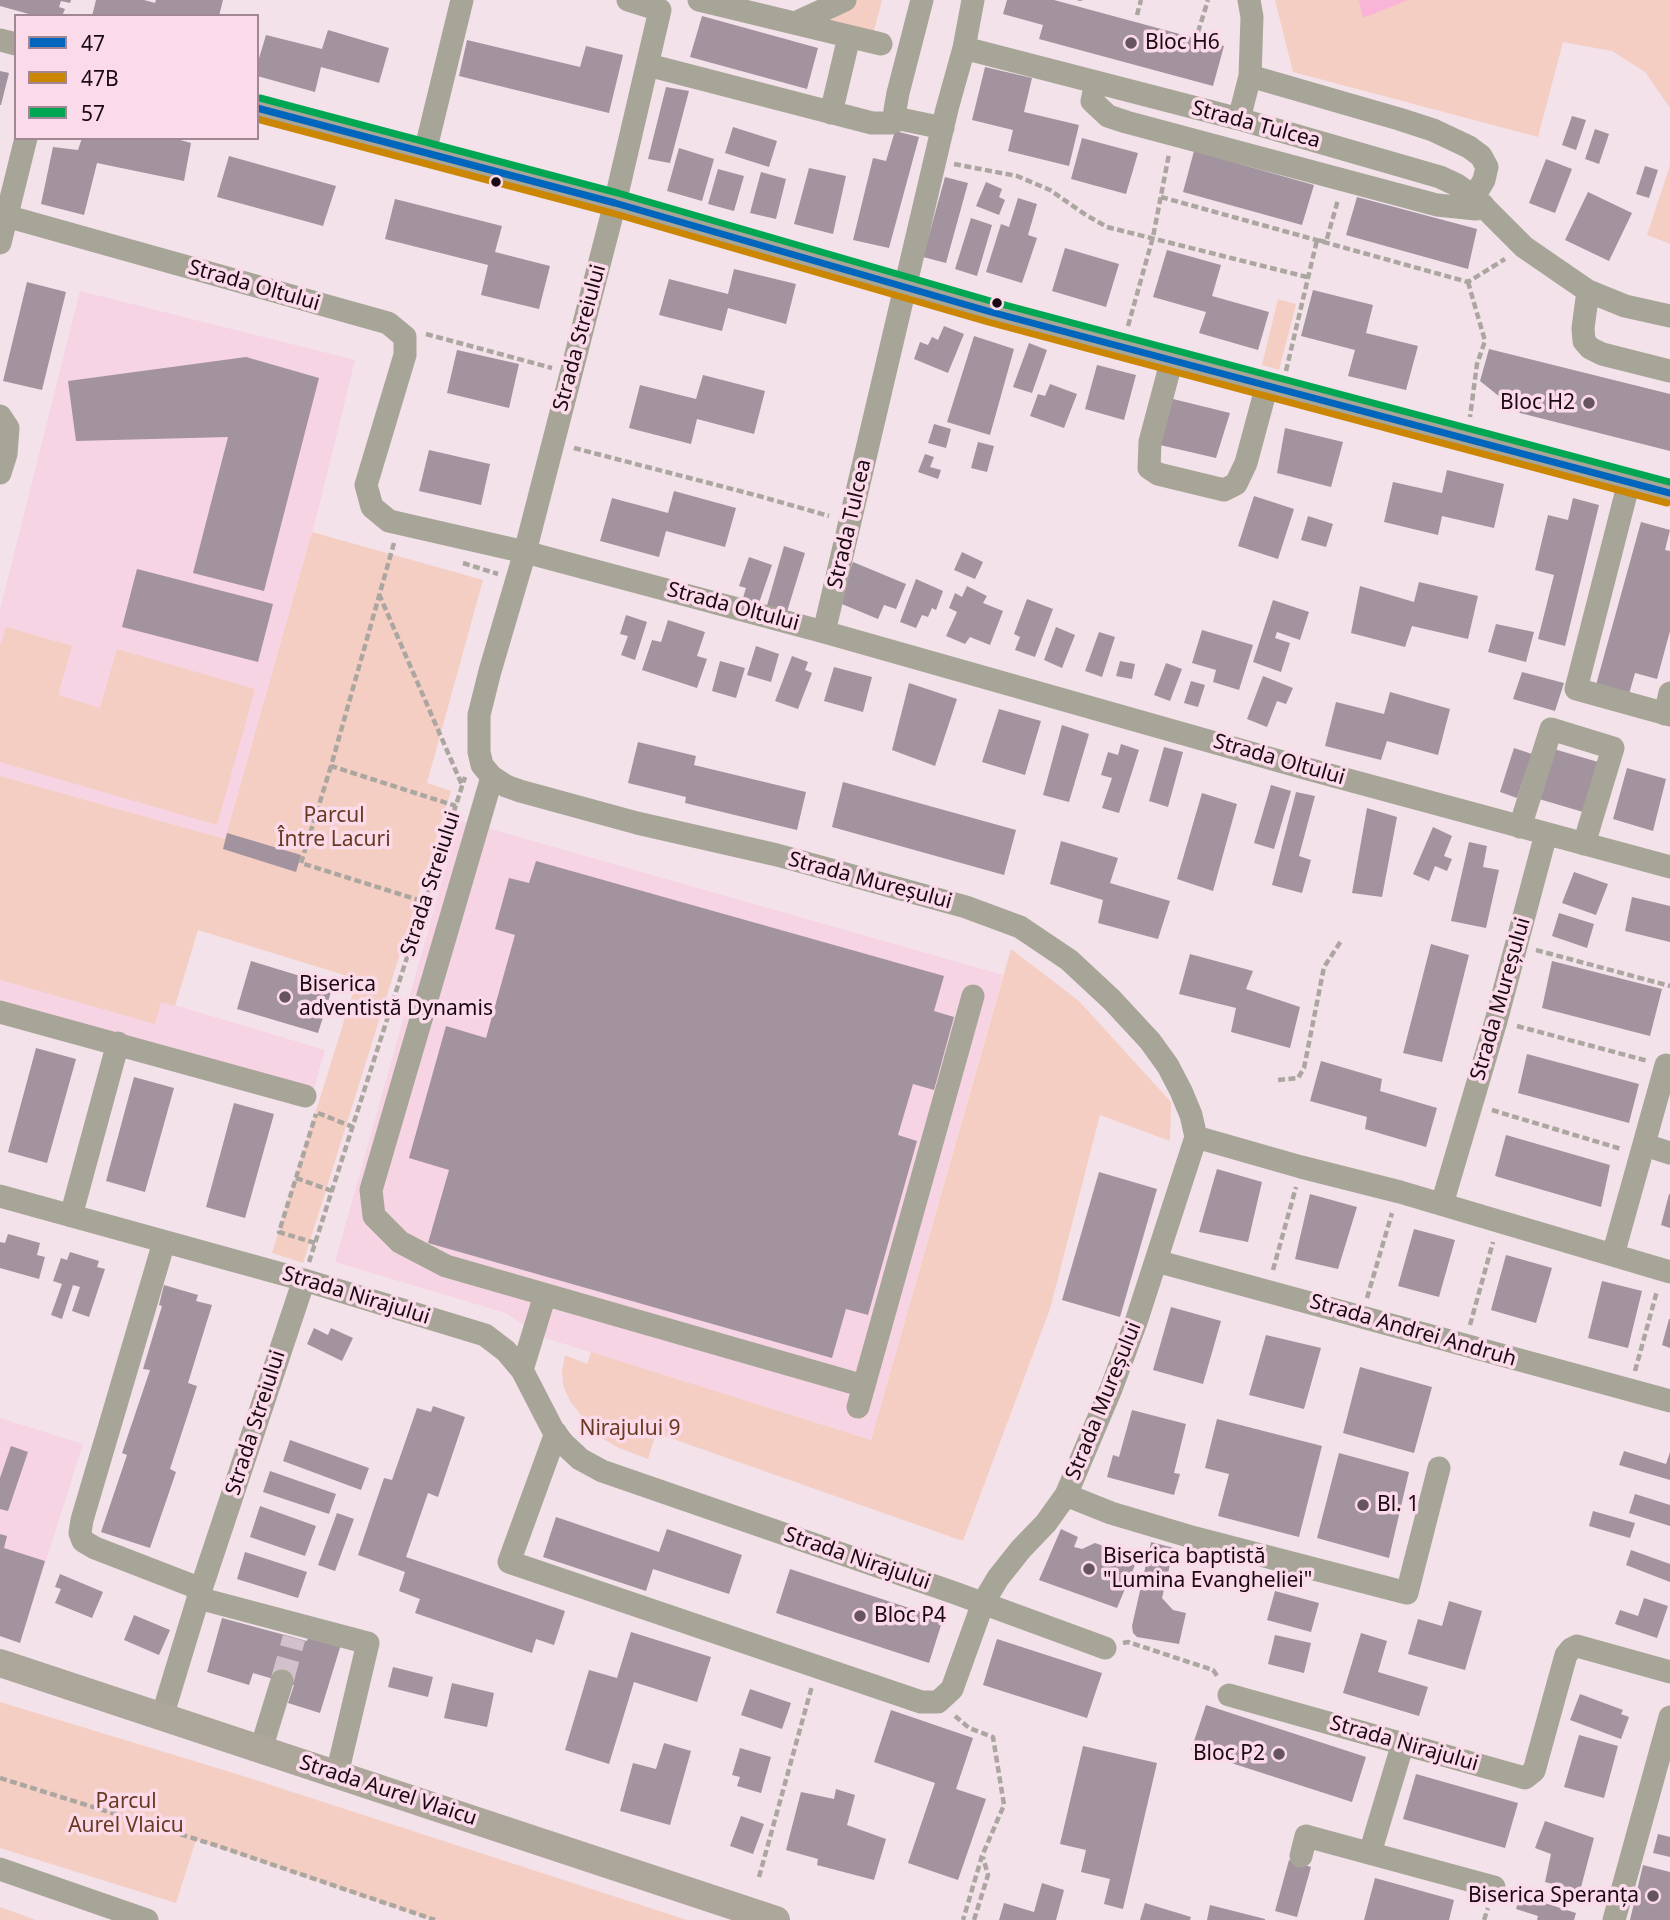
<!DOCTYPE html>
<meta charset="utf-8">
<style>
body{margin:0}
#map{position:relative;width:1670px;height:1920px;overflow:hidden;background:#f3e2ea;font-family:"Noto Sans",sans-serif}
canvas{display:block}
.legend{position:absolute;left:14px;top:14px;width:245px;height:126px;box-sizing:border-box;background:#fbdae9;border:2px solid #a18693;margin:0;padding:9px 12px;list-style:none;font-size:21px;color:#1a0912}
.legend li{display:flex;align-items:center;gap:14px;height:35px}
.legend b{width:35px;border:2px solid #a18693}
</style>
<div id="map">
<canvas width="1670" height="1920"></canvas>
<ul class="legend">
<li><b style="height:9px;background:#0065bd"></b>47</li>
<li><b style="height:9px;background:#cb8704"></b>47B</li>
<li><b style="height:9px;background:#00a651"></b>57</li>
</ul>
</div>
<script>
const ctx = document.querySelector('canvas').getContext('2d');
ctx.lineJoin = 'round';
function fill(path, color) { ctx.fillStyle = color; ctx.fill(path, 'evenodd'); }
const shape = rows => new Path2D(rows.map(r => 'M' + r).join(''));
function stroke(path, color, width, dash) { ctx.strokeStyle = color; ctx.lineWidth = width; ctx.lineCap = dash ? 'butt' : 'round'; ctx.setLineDash(dash || []); ctx.stroke(path); }
function write(font, color, halo, rows, align = 'center') {
  ctx.font = font + ' "Noto Sans",sans-serif'; ctx.lineWidth = 7; ctx.setLineDash([]); ctx.textBaseline = 'middle'; ctx.strokeStyle = halo; ctx.fillStyle = color; for (const [text, x, y, turn = 0] of rows) {
    ctx.save(); ctx.translate(x, y); ctx.rotate((+turn || 0) * Math.PI / 180); ctx.textAlign = isNaN(turn) ? turn : align; if (halo) ctx.strokeText(text, 0, 0); ctx.fillText(text, 0, 0); ctx.restore();
  }
}
const built = shape([
 [80,291,355,360,318,511,225,839,0,776,0,609],
 [459,820,1003,975,871,1440,539,1336,506,1313,335,1262],
 [0,980,154,1023,161,1001,325,1050,312,1094,0,1008],
 [0,1418,83,1444,20,1643,0,1636]
]);
const green = shape([
 [845,0,882,0,871,42,795,23],
 [1275,0,1670,0,1670,108,1645,72,1612,51,1563,42,1538,137,1293,72],
 [1670,165,1670,244,1647,235],
 [1278,299,1296,304,1279,370,1262,365],
 [312,532,483,580,427,783,451,791,303,1263,272,1253,357,979,198,930,175,1006,161,1002,155,1024,0,980,0,776,225,839],
 [6,627,72,646,58,695,100,708,117,649,255,689,217,825,0,762,0,646],
 [1011,949,1079,1001,1171,1102,1170,1141,1100,1115,1050,1309,963,1541,656,1433,648,1459,619,1448,596,1435,570,1401,563,1385,562,1371,565,1355,587,1364,591,1352,871,1440],
 [0,1702,240,1775,687,1920,433,1920,196,1840,176,1903,0,1848],
 [0,1907,36,1920,0,1920]
]);
const water = shape([
 [1359,0,1408,0,1363,18]
]);
const building = shape([
 [0,0,71,0,70,3,61,1,59,7,65,9,62,16,36,16,0,6],
 [96,0,144,0,155,3,156,0,223,0,219,16,92,16],
 [1007,0,1054,0,1224,46,1213,86,1039,39,1043,25,1003,14],
 [702,16,818,48,807,89,690,57],
 [328,30,389,48,379,83,321,67,315,92,257,76,257,65,266,35,322,49],
 [467,40,580,67,586,46,623,55,609,113,459,76],
 [985,67,1032,78,1024,112,1079,125,1069,166,1008,151,1013,130,972,120],
 [0,71,9,73,1,105,0,105],
 [666,87,689,91,670,163,648,159],
 [1572,116,1586,120,1576,150,1562,145],
 [733,127,777,141,769,167,725,153],
 [1595,129,1609,134,1599,164,1585,159],
 [895,131,919,137,889,248,853,240,873,158,886,161],
 [82,138,173,138,191,143,184,181,97,163,84,215,41,204,53,147,78,150],
 [1082,138,1138,153,1126,194,1071,179],
 [679,148,714,159,702,201,667,191],
 [1194,151,1314,185,1302,225,1183,192],
 [229,156,336,186,323,226,217,197],
 [1546,159,1572,169,1555,213,1529,203],
 [1645,166,1658,170,1649,198,1636,194],
 [809,168,846,176,833,234,794,224],
 [718,169,744,176,734,211,708,204],
 [761,172,786,179,776,219,750,213],
 [945,177,968,183,946,263,923,257],
 [986,182,1002,189,999,197,1005,200,999,215,976,206],
 [1588,192,1632,213,1609,261,1565,240],
 [1357,197,1477,229,1468,269,1346,235],
 [1018,198,1037,204,1028,235,1037,238,1022,283,986,272,1001,224,1009,227],
 [395,199,502,226,495,252,550,266,539,309,481,295,488,265,385,239],
 [971,218,992,225,977,276,955,269],
 [1065,248,1119,264,1106,307,1052,291],
 [1167,250,1221,265,1212,296,1269,312,1258,350,1199,333,1206,312,1153,297],
 [734,269,796,284,786,324,728,308,722,331,659,315,669,279,728,294],
 [27,282,66,292,42,390,3,381],
 [1313,290,1373,305,1366,333,1418,346,1406,390,1348,376,1355,350,1301,336],
 [944,326,964,334,948,373,914,359,920,342,928,345,932,337,938,340],
 [974,336,1014,349,990,435,947,422],
 [1029,343,1047,350,1032,393,1013,387],
 [1489,349,1670,394,1670,451,1520,413,1480,381],
 [457,350,519,364,509,408,447,393],
 [246,357,319,378,264,591,193,573,228,437,76,441,68,381],
 [1097,365,1136,375,1124,420,1085,409],
 [703,375,765,391,754,434,697,419,691,444,629,428,640,385,696,399],
 [1050,384,1077,394,1064,428,1030,416,1038,394,1045,396],
 [1173,399,1230,413,1216,458,1160,445],
 [934,424,951,429,946,448,928,443],
 [1285,428,1343,442,1331,487,1277,473],
 [978,442,994,446,987,472,971,468],
 [429,450,490,464,481,505,419,491],
 [925,454,934,457,930,467,941,470,938,479,918,472],
 [1447,470,1504,484,1494,528,1442,516,1438,535,1384,522,1393,482,1442,493],
 [674,491,736,508,725,547,666,531,659,557,600,541,612,498,668,513],
 [1254,496,1294,509,1278,559,1238,546],
 [1573,498,1599,505,1565,646,1538,639,1554,575,1535,570,1548,515,1568,520],
 [1308,516,1333,524,1326,547,1301,540],
 [1641,522,1670,530,1665,550,1670,551,1670,631,1657,679,1635,673,1629,694,1596,685],
 [784,546,805,553,786,615,766,609],
 [962,552,983,562,975,579,954,570],
 [749,557,772,565,758,606,742,601,746,588,739,586],
 [853,562,906,584,896,609,884,605,878,619,837,602],
 [137,569,273,604,258,662,122,627],
 [916,579,943,591,936,610,932,608,928,617,922,615,916,628,900,622],
 [1419,582,1478,596,1468,639,1412,626,1405,647,1351,633,1360,586,1414,602],
 [967,586,987,596,983,603,1003,611,990,645,970,637,965,644,946,636,957,612,949,608,955,593,962,597],
 [1027,599,1053,609,1035,657,1015,650,1020,637,1014,634],
 [1273,600,1309,612,1300,640,1277,632,1275,638,1290,643,1281,672,1253,662],
 [626,615,647,622,635,660,621,655,628,636,620,634],
 [668,620,705,632,697,656,707,659,697,688,642,670,652,640,661,642],
 [1496,624,1534,632,1526,662,1488,652],
 [1056,627,1075,635,1062,668,1044,660],
 [1202,630,1253,645,1239,690,1213,682,1216,670,1192,663],
 [1099,632,1115,637,1102,677,1085,671],
 [756,646,779,654,771,682,747,675],
 [792,656,808,662,805,670,812,673,798,709,775,701],
 [720,661,745,668,736,698,712,691],
 [1120,661,1135,664,1132,679,1116,676],
 [1166,663,1182,669,1170,701,1154,695],
 [834,667,872,677,863,712,824,701],
 [1522,672,1564,683,1555,711,1513,699],
 [1263,676,1293,688,1286,704,1277,701,1267,727,1247,719],
 [1191,681,1205,685,1198,707,1184,703],
 [909,683,957,699,935,766,892,750],
 [1390,692,1450,709,1438,755,1387,741,1381,760,1325,746,1336,702,1384,714],
 [999,709,1041,721,1025,775,982,762],
 [1062,725,1089,734,1069,802,1043,795],
 [638,742,696,756,694,765,806,792,797,830,685,803,686,797,628,783],
 [1121,744,1139,750,1119,813,1102,808,1112,778,1101,775,1108,752,1118,755],
 [1164,747,1183,752,1168,807,1149,801],
 [1514,748,1532,754,1517,798,1500,792],
 [1554,749,1598,762,1583,812,1539,799],
 [1627,768,1666,779,1653,831,1613,819],
 [843,782,1016,830,1004,875,832,827],
 [1271,785,1291,791,1274,849,1254,843],
 [1296,792,1315,796,1299,856,1311,860,1302,893,1272,885],
 [1202,793,1237,804,1213,891,1177,879],
 [1367,808,1397,817,1382,897,1352,893],
 [1433,827,1452,836,1444,856,1452,859,1447,871,1435,866,1429,881,1413,874],
 [227,833,301,855,296,872,223,849],
 [1061,841,1118,858,1110,883,1170,901,1158,939,1098,923,1103,900,1050,884],
 [1469,842,1487,846,1483,867,1499,870,1486,928,1451,921],
 [536,861,944,976,934,1011,954,1017,934,1090,913,1084,898,1135,917,1141,868,1315,846,1309,832,1358,428,1243,449,1170,409,1158,446,1026,486,1038,515,935,495,929,509,878,529,883],
 [1574,872,1608,884,1596,915,1562,903],
 [1632,897,1670,906,1670,942,1625,931],
 [1559,913,1594,924,1587,948,1552,936],
 [1431,944,1469,955,1442,1062,1403,1053],
 [1190,954,1253,971,1246,989,1300,1007,1290,1048,1231,1032,1236,1008,1179,994],
 [251,961,333,986,318,1033,237,1009],
 [1552,961,1662,989,1650,1036,1542,1008],
 [36,1048,76,1059,47,1163,8,1152],
 [1527,1054,1639,1084,1629,1123,1518,1093],
 [1321,1061,1382,1079,1380,1091,1437,1108,1426,1147,1365,1129,1367,1117,1310,1101],
 [134,1077,174,1088,145,1192,106,1181],
 [234,1103,274,1114,245,1218,206,1207],
 [1506,1135,1610,1165,1601,1207,1495,1176],
 [1217,1169,1262,1182,1248,1242,1199,1232],
 [1099,1172,1157,1189,1120,1317,1062,1300],
 [1310,1194,1357,1207,1338,1269,1295,1259],
 [1669,1194,1670,1194,1670,1228,1661,1225],
 [1414,1229,1455,1240,1439,1297,1398,1286],
 [8,1234,40,1243,37,1255,45,1257,39,1279,0,1268,0,1242,5,1243],
 [70,1252,99,1261,97,1267,105,1269,89,1317,72,1311,80,1287,73,1285,62,1319,51,1315,62,1284,53,1281,61,1258,67,1260],
 [1506,1255,1552,1268,1536,1323,1491,1310],
 [1602,1281,1642,1291,1628,1348,1588,1338],
 [164,1285,198,1295,196,1301,212,1305,188,1383,197,1386,170,1469,176,1472,150,1548,101,1532,127,1455,122,1453,150,1370,143,1369,162,1306,159,1305],
 [1171,1307,1221,1321,1203,1384,1153,1370],
 [1669,1319,1670,1319,1670,1348,1662,1345],
 [314,1328,328,1335,331,1328,353,1338,342,1361,307,1344],
 [1266,1335,1321,1348,1304,1409,1249,1395],
 [1360,1367,1432,1387,1414,1453,1343,1433],
 [433,1406,465,1417,438,1497,428,1493,406,1557,565,1611,554,1645,536,1639,532,1653,415,1613,420,1599,399,1591,405,1572,358,1555,384,1478,392,1480,417,1408,431,1412],
 [1132,1410,1186,1424,1174,1473,1180,1474,1174,1495,1107,1477,1113,1455,1119,1457],
 [1217,1419,1322,1446,1299,1537,1218,1516,1229,1474,1205,1468],
 [290,1440,369,1468,361,1490,283,1461],
 [11,1446,28,1452,8,1511,0,1509,0,1478],
 [1624,1451,1666,1464,1670,1452,1670,1480,1619,1465],
 [1339,1453,1409,1472,1389,1558,1317,1538],
 [270,1471,336,1494,329,1514,263,1492],
 [1635,1494,1670,1505,1670,1526,1629,1513],
 [260,1506,316,1526,305,1556,250,1537],
 [1593,1511,1635,1523,1630,1538,1589,1526],
 [337,1513,354,1519,335,1571,318,1565],
 [556,1517,659,1552,667,1529,742,1555,729,1594,653,1569,646,1591,543,1557],
 [1061,1529,1078,1537,1074,1547,1082,1549,1095,1543,1138,1558,1117,1608,1039,1580],
 [0,1534,7,1536,4,1548,45,1561,20,1643,0,1636],
 [1151,1542,1174,1548,1162,1598,1173,1610,1186,1613,1179,1644,1137,1637,1133,1633,1132,1626],
 [1631,1550,1670,1564,1670,1582,1626,1565],
 [245,1552,307,1572,298,1598,237,1579],
 [790,1569,943,1619,929,1663,776,1613],
 [60,1574,103,1592,92,1618,55,1603,61,1589,55,1587],
 [1275,1591,1319,1603,1311,1632,1267,1620],
 [1644,1598,1668,1606,1657,1638,1615,1624,1620,1610,1638,1616],
 [1449,1601,1482,1611,1465,1670,1408,1654,1418,1619,1442,1626],
 [134,1615,170,1630,159,1655,124,1640],
 [222,1618,307,1641,310,1632,342,1641,320,1713,288,1703,294,1685,253,1673,249,1685,207,1672],
 [631,1632,711,1657,697,1702,634,1682,609,1764,565,1750,589,1670,617,1678],
 [1361,1633,1387,1641,1378,1672,1428,1687,1419,1716,1343,1693],
 [1275,1635,1311,1643,1304,1673,1268,1664],
 [997,1639,1102,1673,1087,1718,983,1685],
 [393,1667,433,1677,428,1697,388,1687],
 [452,1683,494,1693,487,1727,444,1718],
 [750,1689,791,1703,782,1729,741,1715],
 [1580,1694,1623,1710,1621,1714,1629,1717,1621,1739,1570,1720],
 [1206,1705,1366,1757,1352,1802,1191,1750],
 [891,1710,973,1738,956,1789,986,1799,958,1880,908,1863,935,1783,874,1762],
 [1579,1735,1618,1746,1604,1798,1564,1787],
 [664,1743,691,1751,670,1825,620,1811,633,1763,656,1769],
 [1083,1746,1157,1763,1123,1909,1104,1904,1110,1879,1081,1872,1086,1850,1060,1844],
 [740,1748,771,1757,761,1793,737,1786,740,1777,732,1775],
 [1416,1774,1518,1803,1505,1848,1403,1819],
 [836,1789,855,1795,847,1825,886,1839,874,1880,817,1865,818,1859,786,1850,801,1792,834,1799],
 [741,1816,764,1824,753,1854,730,1846],
 [1545,1821,1594,1838,1580,1891,1545,1882,1551,1854,1535,1848],
 [1658,1834,1670,1837,1670,1857,1653,1853],
 [1289,1860,1311,1867,1297,1917,1275,1911],
 [1643,1865,1670,1872,1670,1920,1630,1920],
 [1375,1878,1454,1900,1449,1920,1364,1920],
 [1042,1883,1064,1890,1056,1920,999,1920,1004,1903,1034,1912],
 [1520,1895,1576,1913,1574,1920,1537,1920,1538,1916,1516,1909],
 [1145,1903,1191,1917,1190,1920,1140,1920],
 [1210,1905,1265,1919,1265,1920,1207,1920]
]);
const minorTunnel = shape([
 [282,1681,294,1638]
]);
const path = shape([
 [1080,1,1080,0],
 [1137,15,1141,0],
 [1198,32,1208,0],
 [954,164,1017,176,1050,190,1086,215,1107,227,1307,277],
 [1161,197,1468,282,1505,259],
 [1468,282,1485,341,1477,364,1470,417],
 [1128,326,1153,237,1169,154],
 [426,334,552,368],
 [1286,371,1317,240,1326,242,1338,200],
 [574,448,759,496,829,516],
 [394,543,331,766,456,806],
 [463,563,498,574],
 [379,594,462,785],
 [331,766,301,863,425,902],
 [1536,950,1670,986],
 [1517,1026,1648,1061],
 [1278,1080,1298,1078,1304,1068,1324,967,1341,941],
 [1492,1110,1621,1149],
 [318,1113,353,1127],
 [296,1178,332,1191],
 [315,1243,279,1232,316,1114],
 [309,1262,465,777],
 [1273,1270,1296,1187],
 [1367,1298,1392,1213],
 [1470,1325,1493,1242],
 [1635,1371,1657,1291],
 [1123,1643,1128,1642,1213,1670,1218,1677],
 [955,1716,969,1728,993,1737,1004,1805,982,1856,963,1920],
 [0,1778,218,1846,435,1920],
 [759,1877,812,1686],
 [974,1920,988,1875,983,1857],
 [1484,1920,1488,1908]
]);
const minor = shape([
 [699,0,881,44],
 [795,23,845,0],
 [0,40,16,44],
 [964,48,1239,119,1440,177,1457,185,1474,197,1524,247,1588,291,1625,306,1670,316],
 [648,65,872,123,891,123,900,119,943,128],
 [1250,76,1399,119,1433,130,1469,147,1481,156,1487,167,1484,180,1474,197],
 [1096,83,1092,101,1108,116,1126,122,1437,205,1476,209,1483,205],
 [257,108,615,203,991,312,1670,493],
 [831,113,849,37],
 [900,119,896,116,895,110,898,93,922,0],
 [1239,119,1250,76,1252,17,1249,0],
 [425,152,462,0],
 [6,216,388,323,405,337,405,355,366,485,372,507,389,521,525,552,824,632,1304,768,1670,867],
 [0,243,26,138],
 [1588,291,1583,328,1584,341,1590,348,1602,354,1670,371],
 [1172,359,1150,442,1149,468,1158,474,1224,490,1236,484,1246,463,1267,385],
 [0,416,8,428,6,454,0,473],
 [1629,482,1576,689,1670,715],
 [824,632,947,109,964,48,973,0],
 [1665,714,1670,693],
 [492,777,371,1190,374,1216,400,1242,446,1266,864,1386],
 [1520,827,1551,729,1613,748,1584,844],
 [0,1012,305,1096],
 [1196,1137,1301,1167,1400,1192,1670,1272],
 [1645,1145,1670,1153],
 [0,1196,304,1280,485,1335,506,1351,522,1370,553,1430,564,1444,580,1459,602,1471,955,1593,1105,1648],
 [1442,1204,1496,1021,1546,834],
 [71,1216,118,1043],
 [164,1242,82,1520,80,1533,83,1541,95,1548,201,1589],
 [1613,1255,1666,1065],
 [1156,1261,1670,1401],
 [522,1370,545,1295],
 [858,1407,973,996],
 [556,1433,509,1562,921,1702,938,1702,952,1689,983,1603,998,1578,1021,1549,1046,1523,1066,1495,1111,1389,1136,1322,1196,1137,1191,1115,1181,1091,1168,1066,1150,1041,1112,1000,1069,960,1020,927,966,907,777,855,637,823,520,791,506,786,492,777,482,765,479,752,479,715,490,671,525,552,615,203,660,10,628,0],
 [1066,1495,1111,1513,1195,1538,1407,1593,1439,1468],
 [198,1598,368,1643,337,1774],
 [1229,1695,1525,1778,1534,1771,1566,1655,1571,1649,1577,1646,1670,1672],
 [162,1717,201,1589,304,1280],
 [261,1749,282,1681],
 [1370,1853,1403,1743],
 [1301,1856,1306,1836,1494,1887],
 [0,1869,147,1920],
 [1614,1920,1670,1717]
]);
const major = shape([
 [0,1663,776,1920]
]);
const bus1 = shape([
 [257,108,615,203,991,312,1670,493]
]);
const bus2 = shape([
 [257,119,612,213,988,322,1667,503]
]);
const bus3 = shape([
 [260,98,618,193,994,302,1670,482]
]);
const markers = [
 [1131,43,7,"#66555e"],
 [496,182,6,"#1a0912"],
 [997,303,6,"#1a0912"],
 [1589,403,7,"#66555e"],
 [285,997,7,"#66555e"],
 [1363,1505,7,"#66555e"],
 [1089,1569,7,"#66555e"],
 [860,1616,7,"#66555e"],
 [1279,1754,7,"#66555e"],
 [1653,1896,7,"#66555e"]
];
const poiNames = [
 ["Bloc H6",1145,43],
 ["Bloc H2",1575,403,"right"],
 ["Biserica",299,985],
 ["adventistă Dynamis",299,1009],
 ["Bl. 1",1377,1505],
 ["Biserica baptistă",1103,1557],
 ["\"Lumina Evangheliei\"",1103,1581],
 ["Bloc P4",874,1616],
 ["Bloc P2",1265,1754,"right"],
 ["Biserica Speranța",1639,1896,"right"]
];
const streetNames = [
 ["Strada Tulcea",1256,125,15],
 ["Strada Oltului",254,286,16],
 ["Strada Streiului",580,338,-75],
 ["Strada Tulcea",850,524,-77],
 ["Strada Oltului",733,607,15],
 ["Strada Oltului",1279,760,16],
 ["Strada Mureșului",870,881,15],
 ["Strada Streiului",431,884,-72],
 ["Strada Mureșului",1501,999,-74],
 ["Strada Nirajului",356,1296,17],
 ["Strada Andrei Andruh",1413,1331,16],
 ["Strada Mureșului",1104,1401,-68],
 ["Strada Streiului",256,1423,-72],
 ["Strada Nirajului",857,1559,19],
 ["Strada Nirajului",1404,1744,16],
 ["Strada Aurel Vlaicu",388,1791,18]
];
const parkNames = [
 ["Parcul",334,816],
 ["Între Lacuri",334,840],
 ["Nirajului 9",630,1429],
 ["Parcul",126,1802],
 ["Aurel Vlaicu",126,1826]
];
fill(built, '#f6d4e4');
fill(green, '#f4cec2');
fill(water, '#fab4d7');
fill(building, '#a2939e');
stroke(minorTunnel, '#d2c1ca', 23, [23, 11]);
stroke(path, '#aca6a1', 4.5, [7, 3.5]);
stroke(minor, '#a7a597', 23);
stroke(major, '#ada69b', 28);
stroke(bus1, '#0065bd', 7);
stroke(bus2, '#cb8704', 7);
stroke(bus3, '#00a651', 7);
for (const [x, y, r, color] of markers) { const dot = new Path2D(); dot.arc(x, y, r, 0, 2 * Math.PI); ctx.fillStyle = color; ctx.fill(dot); stroke(dot, '#fbdae9', 2.5); }
write('21px', '#1a0912', '#fbdae9', poiNames, 'left');
write('21px', '#1a0912', '#fbdae9', streetNames);
write('21px', '#673a21', '#fbdae9', parkNames);
</script>
